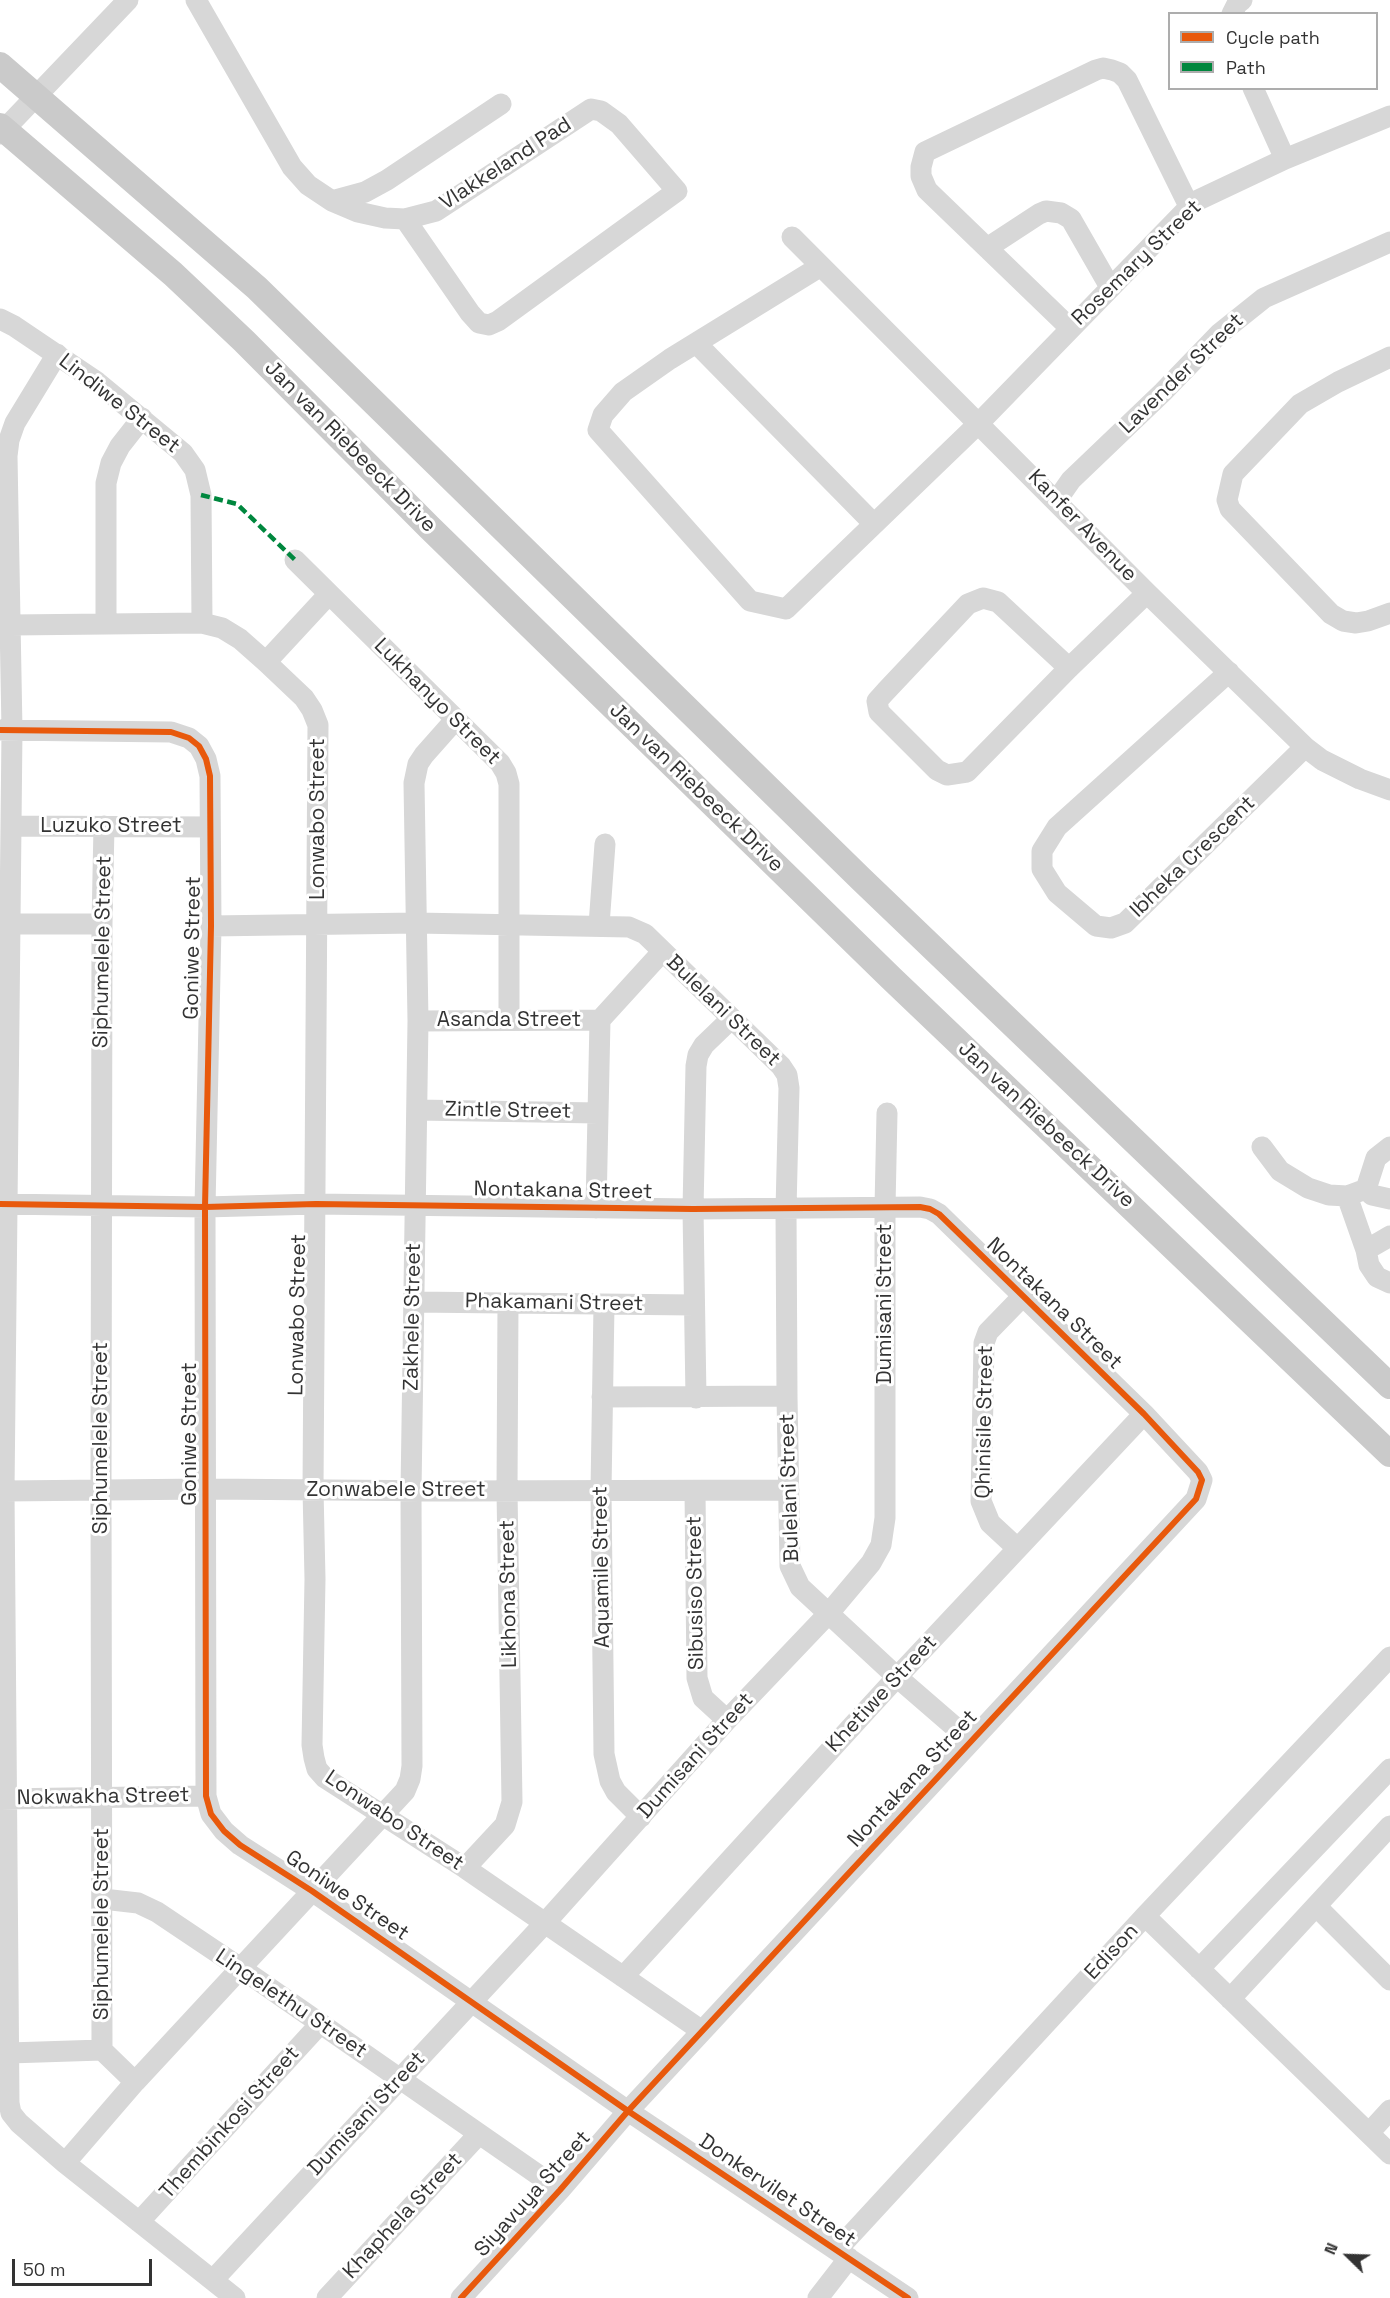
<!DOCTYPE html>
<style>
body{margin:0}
#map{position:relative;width:1390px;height:2298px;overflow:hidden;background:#fff;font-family:"Space Grotesk",sans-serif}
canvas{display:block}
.legend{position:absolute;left:1168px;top:12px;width:210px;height:78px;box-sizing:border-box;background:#fff;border:2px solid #adadad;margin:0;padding:8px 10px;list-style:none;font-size:18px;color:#333}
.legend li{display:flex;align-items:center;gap:12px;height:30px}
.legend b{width:30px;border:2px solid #adadad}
.north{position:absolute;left:1318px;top:2226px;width:60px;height:60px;-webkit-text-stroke:4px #fff;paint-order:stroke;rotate:293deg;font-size:16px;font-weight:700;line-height:24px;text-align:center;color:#333}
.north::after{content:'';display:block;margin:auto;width:21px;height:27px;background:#333;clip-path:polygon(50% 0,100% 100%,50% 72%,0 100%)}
.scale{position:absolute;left:12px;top:2259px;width:140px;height:27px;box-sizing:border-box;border:3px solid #333;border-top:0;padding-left:8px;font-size:18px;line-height:21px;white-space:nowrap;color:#333;-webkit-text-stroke:4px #fff;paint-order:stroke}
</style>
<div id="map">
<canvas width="1390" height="2298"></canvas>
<ul class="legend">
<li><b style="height:8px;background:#e8590c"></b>Cycle path</li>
<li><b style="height:8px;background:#00873e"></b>Path</li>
</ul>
<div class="north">N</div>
<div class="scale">50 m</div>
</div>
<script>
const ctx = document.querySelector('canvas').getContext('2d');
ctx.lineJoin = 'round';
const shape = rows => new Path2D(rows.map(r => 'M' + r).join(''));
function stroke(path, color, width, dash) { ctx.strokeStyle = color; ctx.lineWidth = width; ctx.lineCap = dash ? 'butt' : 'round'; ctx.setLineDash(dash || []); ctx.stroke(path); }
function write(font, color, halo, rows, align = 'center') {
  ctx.font = font + ' "Space Grotesk",sans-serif'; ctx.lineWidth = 6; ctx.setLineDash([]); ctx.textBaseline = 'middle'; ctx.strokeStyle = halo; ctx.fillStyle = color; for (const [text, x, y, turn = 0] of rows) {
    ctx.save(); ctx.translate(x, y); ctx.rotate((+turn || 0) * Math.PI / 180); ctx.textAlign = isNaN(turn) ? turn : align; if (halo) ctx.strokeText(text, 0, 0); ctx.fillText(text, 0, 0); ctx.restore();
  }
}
const minor = shape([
 [196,0,292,167,308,185,332,201,358,212,385,218,405,219,436,211,591,109,601,111,619,124,677,191,498,321,489,325,479,323,470,313,405,219],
 [1232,14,1237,4,1242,0],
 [1253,88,1285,159],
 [0,134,128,0],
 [332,201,365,192,387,180,501,104],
 [792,237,1147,593,1305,747,1322,760,1360,779,1390,790],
 [987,248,1039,214,1046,211,1061,213,1071,219,1110,287],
 [821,266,670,359,623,392,603,415,598,430,750,601,786,609,979,423,1194,202,1285,159,1390,116],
 [0,319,14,326,97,382,183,453,195,470,201,495,202,623],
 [1070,328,927,190,921,176,921,167,925,152,1096,70,1103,68,1112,70,1120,73,1127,80,1189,206],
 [696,343,874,524],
 [57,354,15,423,9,440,7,456,12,730,4,1491,9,2103,11,2113,19,2123,65,2163,235,2298],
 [1390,357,1338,382,1300,404,1233,474,1227,500,1230,509,1331,614,1343,621,1356,623,1368,621,1390,613],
 [1057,500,1071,480,1163,392,1219,334,1264,298,1390,242],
 [295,560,500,763,506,773,509,784,509,1019],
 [106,624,106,483,111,463,120,446,142,418],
 [11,625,202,623,222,628,240,639,266,662,304,698,312,710,318,725,313,1489,315,1579,312,1745,314,1758,317,1769,325,1778,465,1868,702,2031],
 [266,662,329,594],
 [1069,668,998,602,983,598,968,604,886,691,877,701,879,712,937,770,947,775,967,772,1069,668,1147,593],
 [1229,672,1057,827,1042,851,1042,869,1057,893,1096,926,1111,928,1125,923,1305,747],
 [0,730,171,732,189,738,199,746,206,759,210,776,211,926,205,1207,206,1796,211,1814,224,1831,240,1845,312,1891,628,2111,908,2298],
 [11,826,210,827],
 [0,924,102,924],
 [599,925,605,844],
 [211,926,416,923,629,927,645,934,781,1066,787,1075,789,1088,786,1209,787,1396,790,1566,800,1587,897,1677,971,1741],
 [418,1021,600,1020],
 [417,1110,598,1113],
 [1262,1147,1280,1171,1308,1188,1329,1195,1347,1196,1366,1189],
 [1390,1147,1376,1158,1366,1189,1372,1195,1390,1199],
 [1347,1196,1366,1250],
 [0,1204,205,1207,316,1204,693,1209,920,1207,930,1209,939,1214,1144,1414,1198,1472,1202,1480,1196,1499,628,2111,560,2190,461,2298],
 [596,1208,600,1020,662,952],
 [1390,1236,1366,1250,1369,1265,1377,1277,1390,1283],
 [413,1302,694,1305],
 [604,1305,601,1490,604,1754,610,1781,616,1792,641,1817],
 [602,1397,787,1396],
 [696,1398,693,1209,696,1066,698,1055,704,1045,731,1019],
 [4,1491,207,1489,452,1491,789,1490],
 [695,1491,697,1678,703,1698,727,1720],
 [1017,1548,990,1523,981,1501,984,1343,988,1332,1022,1297],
 [0,1799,206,1796],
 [465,1868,505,1825,512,1802,507,1491,508,1303],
 [103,1899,138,1903,157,1912,242,1969,560,2190],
 [1316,1906,1390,1980],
 [1145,1916,1390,2154],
 [1199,1969,1390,1769],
 [623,1977,897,1677,1144,1414],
 [1230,1999,1390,1826],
 [102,2050,101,1490,102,924,104,826],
 [9,2053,102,2050,135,2082],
 [1369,2133,1390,2110],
 [65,2163,135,2082,405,1791,410,1779,412,1766,411,1491,418,1021,414,783,418,764,424,755,455,720],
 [139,2222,320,2024],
 [837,2250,1145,1916,1390,1657],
 [213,2280,545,1923,727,1720,829,1613,871,1563,881,1545,885,1518,885,1207,887,1113],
 [327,2298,478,2135],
 [818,2298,849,2258]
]);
const major = shape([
 [0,65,257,288,861,879,1390,1386],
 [0,126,173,274,244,341,429,527,891,978,1390,1454]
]);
const quiet = shape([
 [201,495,237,504,295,560]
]);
const cycleway = shape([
 [0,730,171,732,189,738,199,746,206,759,210,776,211,926,205,1207,206,1796,211,1814,224,1831,240,1845,312,1891,628,2111,908,2298],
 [0,1204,205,1207,316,1204,693,1209,920,1207,930,1209,939,1214,1144,1414,1198,1472,1202,1480,1196,1499,628,2111,560,2190,461,2298]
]);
const streetNames = [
 ["Vlakkeland Pad",506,164,-33],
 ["Rosemary Street",1137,263,-44],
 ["Lavender Street",1182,374,-44],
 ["Lindiwe Street",119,404,38],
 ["Jan van Riebeeck Drive",350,447,45],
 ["Kanfer Avenue",1082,526,46],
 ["Lukhanyo Street",437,702,45],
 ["Jan van Riebeeck Drive",696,788,44],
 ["Lonwabo Street",318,819,-90],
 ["Luzuko Street",111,826],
 ["Ibheka Crescent",1193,857,-44],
 ["Goniwe Street",193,948,-89],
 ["Siphumelele Street",103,952,-89],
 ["Bulelani Street",723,1011,44],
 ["Asanda Street",509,1020],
 ["Zintle Street",508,1111,1],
 ["Jan van Riebeeck Drive",1046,1125,43],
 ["Nontakana Street",563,1191,1],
 ["Phakamani Street",554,1303,1],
 ["Dumisani Street",885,1304,-90],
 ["Nontakana Street",1054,1304,44],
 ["Lonwabo Street",298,1315,-89],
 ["Zakhele Street",413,1317,-89],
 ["Qhinisile Street",985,1422,-89],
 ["Goniwe Street",190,1434,-90],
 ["Siphumelele Street",101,1438,-90],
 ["Bulelani Street",790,1488,-92],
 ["Zonwabele Street",396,1490],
 ["Aquamile Street",602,1567,-91],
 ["Sibusiso Street",696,1593,-91],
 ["Likhona Street",509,1594,-91],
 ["Khetiwe Street",882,1694,-47],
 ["Dumisani Street",696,1756,-48],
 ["Nontakana Street",913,1779,-47],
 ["Nokwakha Street",103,1797,-1],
 ["Lonwabo Street",394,1821,34],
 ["Goniwe Street",347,1896,34],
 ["Siphumelele Street",102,1924,-90],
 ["Edison",1112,1952,-47],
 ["Lingelethu Street",291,2004,34],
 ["Dumisani Street",367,2114,-47],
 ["Thembinkosi Street",230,2123,-48],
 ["Donkervilet Street",777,2191,34],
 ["Siyavuya Street",533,2194,-48],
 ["Khaphela Street",403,2216,-47]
];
stroke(minor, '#d7d7d7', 21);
stroke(major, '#cacaca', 26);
stroke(quiet, '#00873e', 4.5, [9, 4.5]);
stroke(cycleway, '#e8590c', 6);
write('21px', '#333', '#fff', streetNames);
</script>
